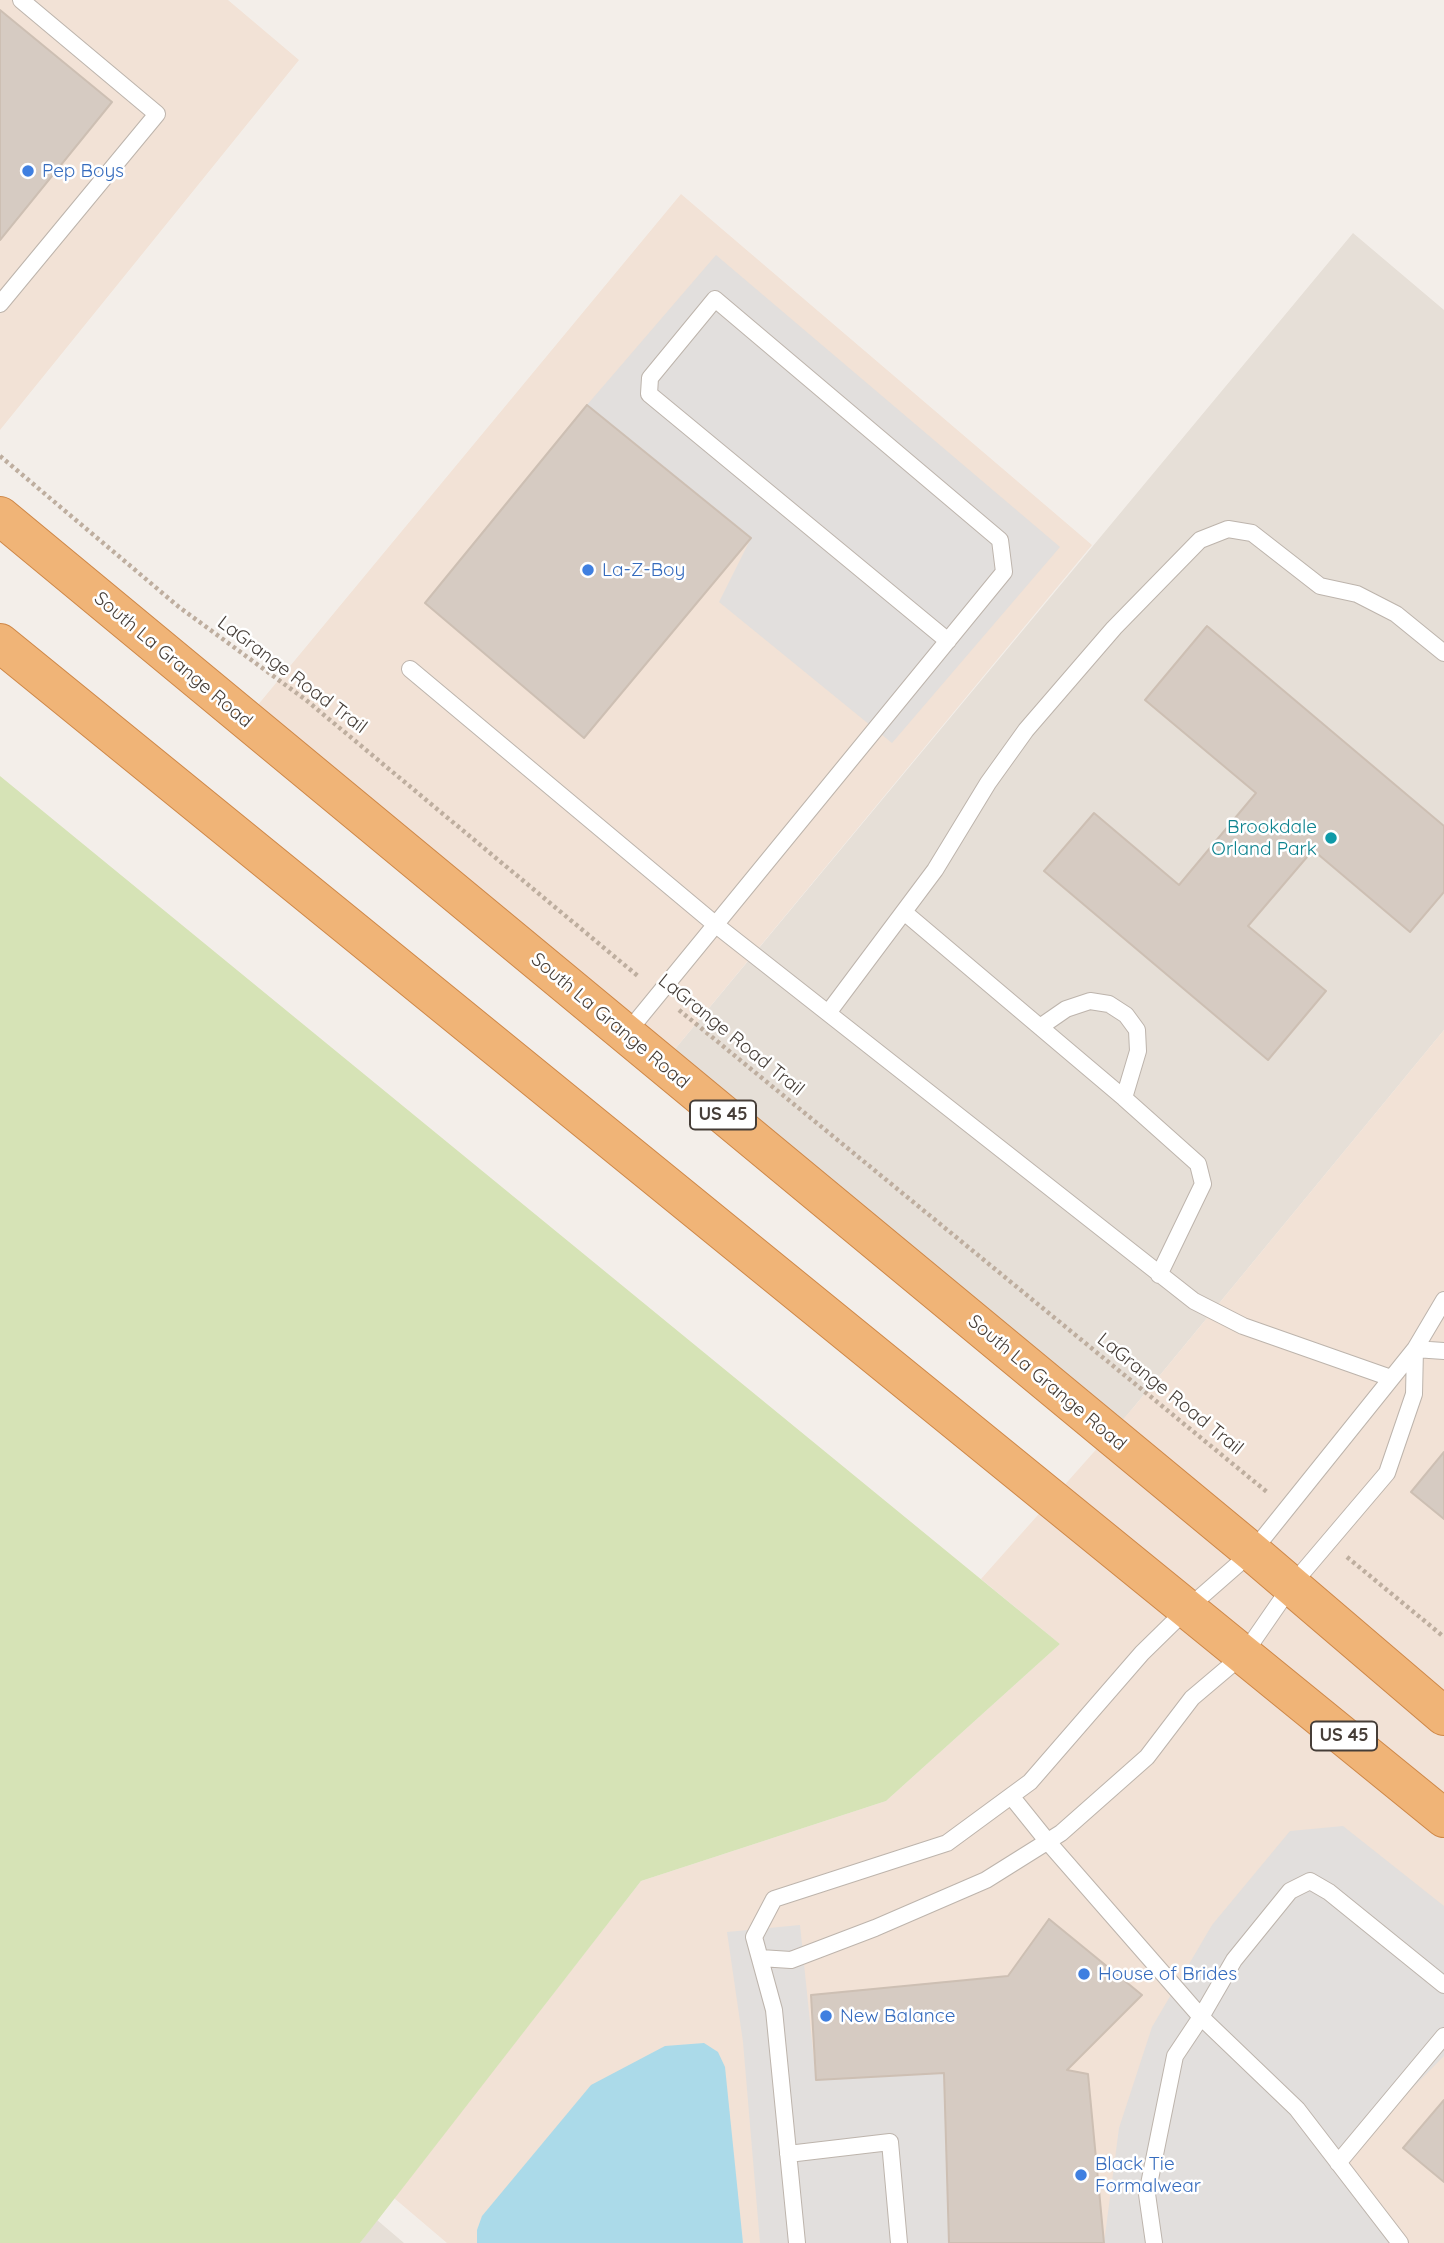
<!DOCTYPE html>
<style>
body{margin:0}
canvas{display:block;background:#f3eee9}
</style>
<canvas width="1444" height="2243"></canvas>
<script>
const ctx = document.querySelector('canvas').getContext('2d');
ctx.lineJoin = 'round';
function fill(path, color) { ctx.fillStyle = color; ctx.fill(path, 'evenodd'); }
const shape = rows => new Path2D(rows.map(r => 'M' + r).join(''));
function stroke(path, color, width, dash) { ctx.strokeStyle = color; ctx.lineWidth = width; ctx.lineCap = dash ? 'butt' : 'round'; ctx.setLineDash(dash || []); ctx.stroke(path); }
function write(font, color, halo, rows, align = 'center') {
  ctx.font = font + ' Quicksand,sans-serif'; ctx.lineWidth = 5; ctx.setLineDash([]); ctx.textBaseline = 'middle'; ctx.strokeStyle = halo; ctx.fillStyle = color; for (const [text, x, y, turn = 0] of rows) {
    ctx.save(); ctx.translate(x, y); ctx.rotate((+turn || 0) * Math.PI / 180); ctx.textAlign = isNaN(turn) ? turn : align; if (halo) ctx.strokeText(text, 0, 0); ctx.fillText(text, 0, 0); ctx.restore();
  }
}
const residential = shape([
 [1353,233,1444,310,1444,1030,1119,1425,670,1055],
 [377,2220,404,2243,360,2243]
]);
const commercial = shape([
 [0,0,228,0,299,60,0,430],
 [681,194,1092,545,670,1055,257,706],
 [1444,1030,1444,2243,447,2243,394,2198,641,1881,886,1801,1060,1644,981,1579,1133,1408]
]);
const green = shape([
 [0,776,1060,1644,886,1801,641,1881,360,2243,0,2243]
]);
const parking = shape([
 [716,255,1060,547,892,743,719,602,751,538,587,405],
 [1343,1826,1444,1906,1444,2056,1338,2163,1401,2243,1104,2243,1119,2128,1152,2027,1212,1925,1290,1831],
 [800,1925,816,2080,944,2073,949,2243,760,2243,743,2042,727,1932]
]);
const water = shape([
 [704,2043,718,2052,725,2067,743,2243,477,2243,477,2230,482,2216,591,2085,665,2046]
]);
const building = shape([
 [0,10,112,102,0,240,0,10],
 [587,405,751,538,584,738,425,603,587,405],
 [1207,626,1444,826,1444,892,1410,932,1313,850,1248,926,1326,991,1268,1060,1044,871,1094,813,1179,885,1256,793,1145,700,1207,626],
 [1444,1452,1444,1519,1411,1492,1444,1452],
 [1049,1919,1142,1995,1067,2070,1088,2074,1104,2243,949,2243,944,2073,816,2080,811,1995,1008,1976,1049,1919],
 [1444,2100,1444,2182,1403,2148,1444,2100]
]);
const path = shape([
 [0,456,179,607,306,700,639,977],
 [679,1010,1267,1492],
 [1347,1557,1444,1637]
]);
const lane = shape([
 [0,304,157,114,21,0],
 [410,669,716,925,1194,1301,1243,1326,1391,1378],
 [904,912,1124,1098,1198,1164,1203,1184,1159,1275],
 [828,1013,935,870,988,783,1026,730,1114,628,1200,540,1228,529,1252,533,1320,586,1357,594,1396,614,1444,653],
 [1040,1027,1066,1009,1090,1001,1109,1004,1126,1015,1137,1030,1138,1051,1124,1098],
 [626,1034,1004,572,1000,540,715,299,650,378,649,394,948,641],
 [1415,1349,1444,1351],
 [1011,1796,1048,1842,1201,2017,1297,2109,1400,2243],
 [760,1958,791,1960,875,1928,986,1880,1061,1833,1147,1757,1192,1698,1244,1654,1291,1586,1387,1473,1414,1394,1415,1349],
 [788,2154,890,2142,899,2243],
 [1338,2163,1444,2036],
 [797,2243,774,2010,754,1937,774,1899,947,1843,1030,1782,1142,1653,1188,1608,1252,1552,1415,1349,1444,1300],
 [1154,2243,1147,2194,1175,2056,1201,2017,1234,1960,1290,1891,1310,1881,1329,1892,1444,1985]
]);
const highway = shape([
 [0,516,1252,1552,1444,1716],
 [0,643,1444,1818]
]);
const markers = [
 [28,171,7,"#3f7fe0"],
 [588,570,7,"#3f7fe0"],
 [1331,838,7,"#0f9aa8"],
 [1084,1974,7,"#3f7fe0"],
 [826,2016,7,"#3f7fe0"],
 [1081,2175,7,"#3f7fe0"]
];
const shields = [
 [723,1115,66],
 [1344,1736,66]
];
const shieldNames = [
 ["US 45",723,1115],
 ["US 45",1344,1736]
];
const shopNames = [
 ["Pep Boys",42,171],
 ["La-Z-Boy",602,570],
 ["House of Brides",1098,1974],
 ["New Balance",840,2016],
 ["Black Tie",1095,2164],
 ["Formalwear",1095,2186]
];
const streetNames = [
 ["South La Grange Road",173,660,40],
 ["LaGrange Road Trail",292,675,37],
 ["South La Grange Road",610,1021,40],
 ["LaGrange Road Trail",731,1035,39],
 ["South La Grange Road",1047,1383,40],
 ["LaGrange Road Trail",1170,1394,39]
];
const cultureNames = [
 ["Brookdale",1317,827],
 ["Orland Park",1317,849]
];
fill(residential, '#e6dfd7');
fill(commercial, '#f2e2d6');
fill(green, '#d6e3b6');
fill(parking, '#e2dfdd');
fill(water, '#abdae9');
fill(building, '#d6cbc2');
stroke(building, '#cdbfb3', 2);
stroke(lane, '#bdb4ac', 18);
stroke(highway, '#ce8747', 40);
stroke(path, '#beae9f', 4.5, [3.5, 3.5]);
stroke(lane, '#fff', 16);
stroke(highway, '#f0b477', 38);
for (const [x, y, r, color] of markers) { const dot = new Path2D(); dot.arc(x, y, r, 0, 2 * Math.PI); ctx.fillStyle = color; ctx.fill(dot); stroke(dot, '#fff', 2.5); }
for (const [x, y, w] of shields) { const box = new Path2D(); box.roundRect(x - w / 2, y - 14.5, w, 29, 5); ctx.fillStyle = '#fff'; ctx.fill(box); stroke(box, '#463e38', 2); }
write('bold 18px', '#463e38', null, shieldNames);
write('19px', '#366cbe', '#fff', shopNames, 'left');
write('19px', '#463e38', '#fff', streetNames);
write('19px', '#0d838f', '#fff', cultureNames, 'right');
</script>
